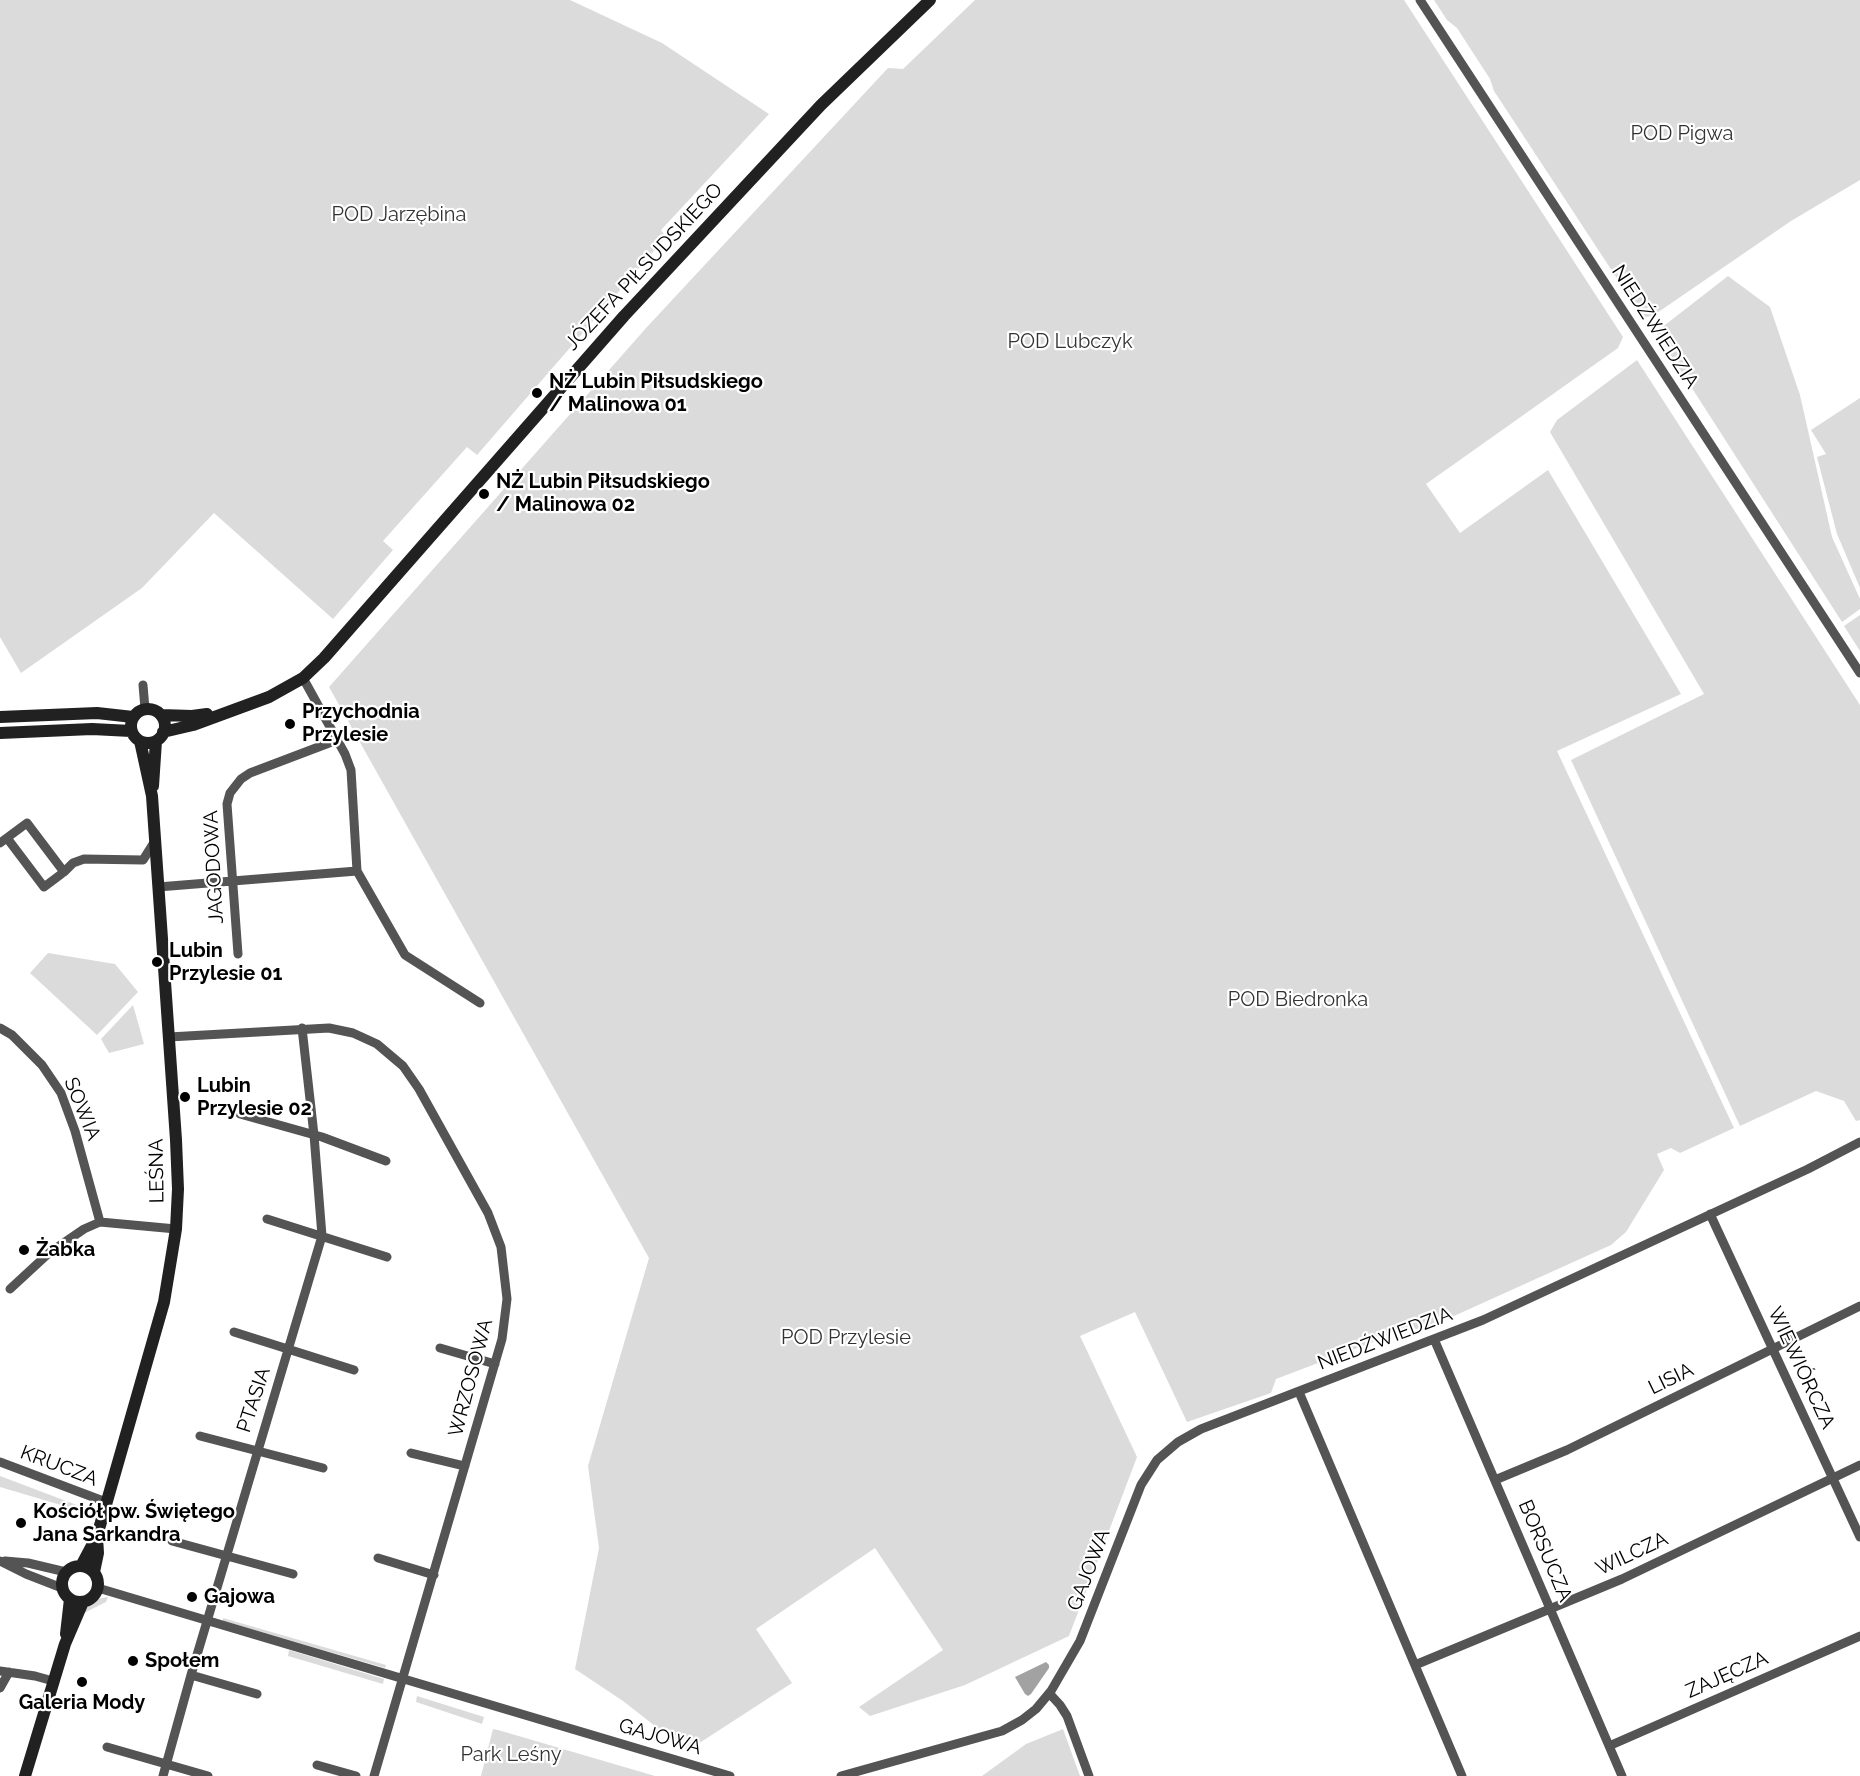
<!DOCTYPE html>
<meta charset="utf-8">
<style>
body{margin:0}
canvas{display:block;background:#fff}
</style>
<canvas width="1860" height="1776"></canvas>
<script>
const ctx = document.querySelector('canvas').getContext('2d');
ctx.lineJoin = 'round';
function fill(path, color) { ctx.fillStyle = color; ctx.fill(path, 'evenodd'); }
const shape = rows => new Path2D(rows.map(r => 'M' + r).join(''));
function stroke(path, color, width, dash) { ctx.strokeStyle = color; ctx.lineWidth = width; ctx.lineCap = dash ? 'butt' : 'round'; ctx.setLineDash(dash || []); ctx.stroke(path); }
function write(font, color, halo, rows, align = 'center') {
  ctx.font = font + ' Raleway,sans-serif'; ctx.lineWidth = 4.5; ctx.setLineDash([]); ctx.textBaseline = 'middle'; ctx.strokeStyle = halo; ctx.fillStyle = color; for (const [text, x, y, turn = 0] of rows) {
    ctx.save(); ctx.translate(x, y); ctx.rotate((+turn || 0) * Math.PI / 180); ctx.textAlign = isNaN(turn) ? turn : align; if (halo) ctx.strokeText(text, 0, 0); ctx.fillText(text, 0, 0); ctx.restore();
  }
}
const green = shape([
 [0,0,570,0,662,43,769,114,661,230,666,237,477,455,467,447,383,541,393,550,333,619,214,513,142,588,21,673,0,637],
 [975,0,1404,0,1623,337,1618,348,1426,484,1460,533,1548,470,1681,694,1557,751,1734,1128,1680,1153,1671,1148,1657,1154,1664,1170,1626,1232,1611,1245,1423,1330,1410,1328,1276,1379,1271,1393,1187,1422,1135,1312,1080,1336,1137,1457,1069,1636,965,1685,870,1716,859,1707,943,1650,875,1548,756,1629,792,1683,687,1751,623,1701,575,1669,599,1548,588,1466,649,1258,329,687,647,327,888,68,903,69],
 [1434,0,1860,0,1860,180,1791,221,1654,315,1647,317,1641,315,1494,91,1490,79,1457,28,1447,20],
 [1728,276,1770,307,1800,395,1832,537,1860,599,1860,609,1842,622,1656,332],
 [1637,360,1860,705,1860,1120,1856,1121,1844,1101,1816,1091,1740,1126,1571,760,1704,694,1550,432,1557,420],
 [1860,398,1860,588,1837,534,1817,457,1826,454,1811,430],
 [1860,615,1860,651,1844,626],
 [48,953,115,964,138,992,97,1035,30,973],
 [133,1005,144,1044,109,1053,101,1039],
 [0,1476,82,1507,81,1511,0,1487],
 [108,1597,106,1602,82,1614,85,1609,97,1599],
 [223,1618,386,1665,385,1668,223,1621],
 [289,1650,384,1679,383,1684,288,1656],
 [417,1696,484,1717,482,1724,416,1702],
 [493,1729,498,1730,655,1776,481,1776],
 [1063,1729,1080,1776,982,1776,1026,1744]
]);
const water = shape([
 [1046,1662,1049,1665,1049,1668,1031,1694,1028,1696,1025,1694,1015,1677]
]);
const street = shape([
 [1420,0,1860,673],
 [303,678,345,754,351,770,357,871,405,955,480,1003],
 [143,685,145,709],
 [0,843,27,823,64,872,44,887,7,838],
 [64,872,73,863,84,859,143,860,155,841],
 [158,887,357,871],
 [238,954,227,804,230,793,241,779,250,773,337,740],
 [0,1028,12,1035,42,1065,61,1093,75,1131,100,1222,176,1229],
 [169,1037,329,1028,353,1033,377,1044,403,1066,419,1089,488,1213,501,1247,507,1299,502,1339,374,1776],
 [240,1114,322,1137,386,1161],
 [1710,1214,1860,1537],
 [267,1219,387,1257],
 [10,1289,49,1253,84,1229,100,1222],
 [234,1332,354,1370],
 [1434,1339,1622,1776],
 [440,1348,495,1364],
 [1299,1392,1462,1776],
 [200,1436,323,1468],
 [411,1453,465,1466],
 [0,1462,106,1502],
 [1495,1480,1567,1450,1860,1306],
 [172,1541,293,1574],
 [378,1558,434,1575],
 [0,1561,26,1574,62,1588],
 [5,1561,28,1563,66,1572],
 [98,1588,730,1776],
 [1415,1665,1622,1579,1860,1465],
 [0,1671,35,1676,53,1681],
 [191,1675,257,1694],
 [0,1688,9,1672],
 [1049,1693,1060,1705,1067,1716,1089,1776],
 [1609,1746,1860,1636],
 [107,1747,208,1776],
 [317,1765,356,1776],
 [163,1776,191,1675,322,1236,314,1135,302,1028],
 [841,1776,1002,1731,1022,1720,1036,1709,1051,1691,1080,1641,1141,1485,1157,1460,1178,1442,1201,1429,1483,1320,1808,1169,1860,1142]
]);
const secondary = shape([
 '131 726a17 17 0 1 1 34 0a17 17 0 1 1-34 0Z',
 [161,715,192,716,207,714],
 [0,717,97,713,133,717],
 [163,732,193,725,269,697,303,678,324,658,624,316,821,105,930,0],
 [0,733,92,729,131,731],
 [153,786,156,741],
 '62 1584a18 18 0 1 1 36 0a18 18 0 1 1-36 0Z',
 [81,1566,97,1536,164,1302,176,1229,178,1189,176,1140,160,910,152,796,140,741],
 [94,1572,98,1553,97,1537],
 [66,1634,70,1599],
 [25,1776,65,1644,83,1602]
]);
const markers = [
 [537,393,6,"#000"],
 [484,494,6,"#000"],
 [290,724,6,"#000"],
 [157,962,6,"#000"],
 [185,1097,6,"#000"],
 [24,1250,6,"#000"],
 [21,1523,6,"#000"],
 [192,1597,6,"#000"],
 [133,1661,6,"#000"],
 [82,1682,6,"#000"]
];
const parkNames = [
 ["POD Pigwa",1682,134],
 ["POD Jarzębina",399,215],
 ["POD Lubczyk",1070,342],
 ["POD Biedronka",1298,1000],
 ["POD Przylesie",846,1338],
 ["Park Leśny",511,1755]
];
const streetNames = [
 ["JÓZEFA PIŁSUDSKIEGO",644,267,-47],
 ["NIEDŹWIEDZIA",1655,327,57],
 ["JAGODOWA",214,867,-93],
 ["SOWIA",82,1109,68],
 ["LEŚNA",157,1171,-91],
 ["NIEDŹWIEDZIA",1385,1339,-21],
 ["WIEWIÓRCZA",1801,1368,65],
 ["WRZOSOWA",471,1378,-75],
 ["LISIA",1671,1379,-26],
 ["PTASIA",254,1400,-72],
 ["KRUCZA",59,1466,21],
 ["BORSUCZA",1545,1551,67],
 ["WILCZA",1632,1554,-25],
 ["GAJOWA",1089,1570,-69],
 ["ZAJĘCZA",1727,1675,-24],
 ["GAJOWA",660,1737,16]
];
const poiNames = [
 ["NŻ Lubin Piłsudskiego",549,382],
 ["/ Malinowa 01",549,405],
 ["NŻ Lubin Piłsudskiego",496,482],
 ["/ Malinowa 02",496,505],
 ["Przychodnia",302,712],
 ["Przylesie",302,735],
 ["Lubin",169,951],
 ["Przylesie 01",169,974],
 ["Lubin",197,1086],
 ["Przylesie 02",197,1109],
 ["Żabka",36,1250],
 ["Kościół pw. Świętego",33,1512],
 ["Jana Sarkandra",33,1535],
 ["Gajowa",204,1597],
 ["Społem",145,1661],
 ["Galeria Mody",82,1703,"center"]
];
fill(green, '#dbdbdb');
fill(water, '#a2a2a2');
stroke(street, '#545454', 9);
stroke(secondary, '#212121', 12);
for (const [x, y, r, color] of markers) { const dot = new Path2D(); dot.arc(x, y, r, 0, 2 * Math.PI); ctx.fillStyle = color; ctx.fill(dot); stroke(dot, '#fff', 2); }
write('20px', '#323232', '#fff', parkNames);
write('20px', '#000', '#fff', streetNames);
write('bold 20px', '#000', '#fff', poiNames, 'left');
</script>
